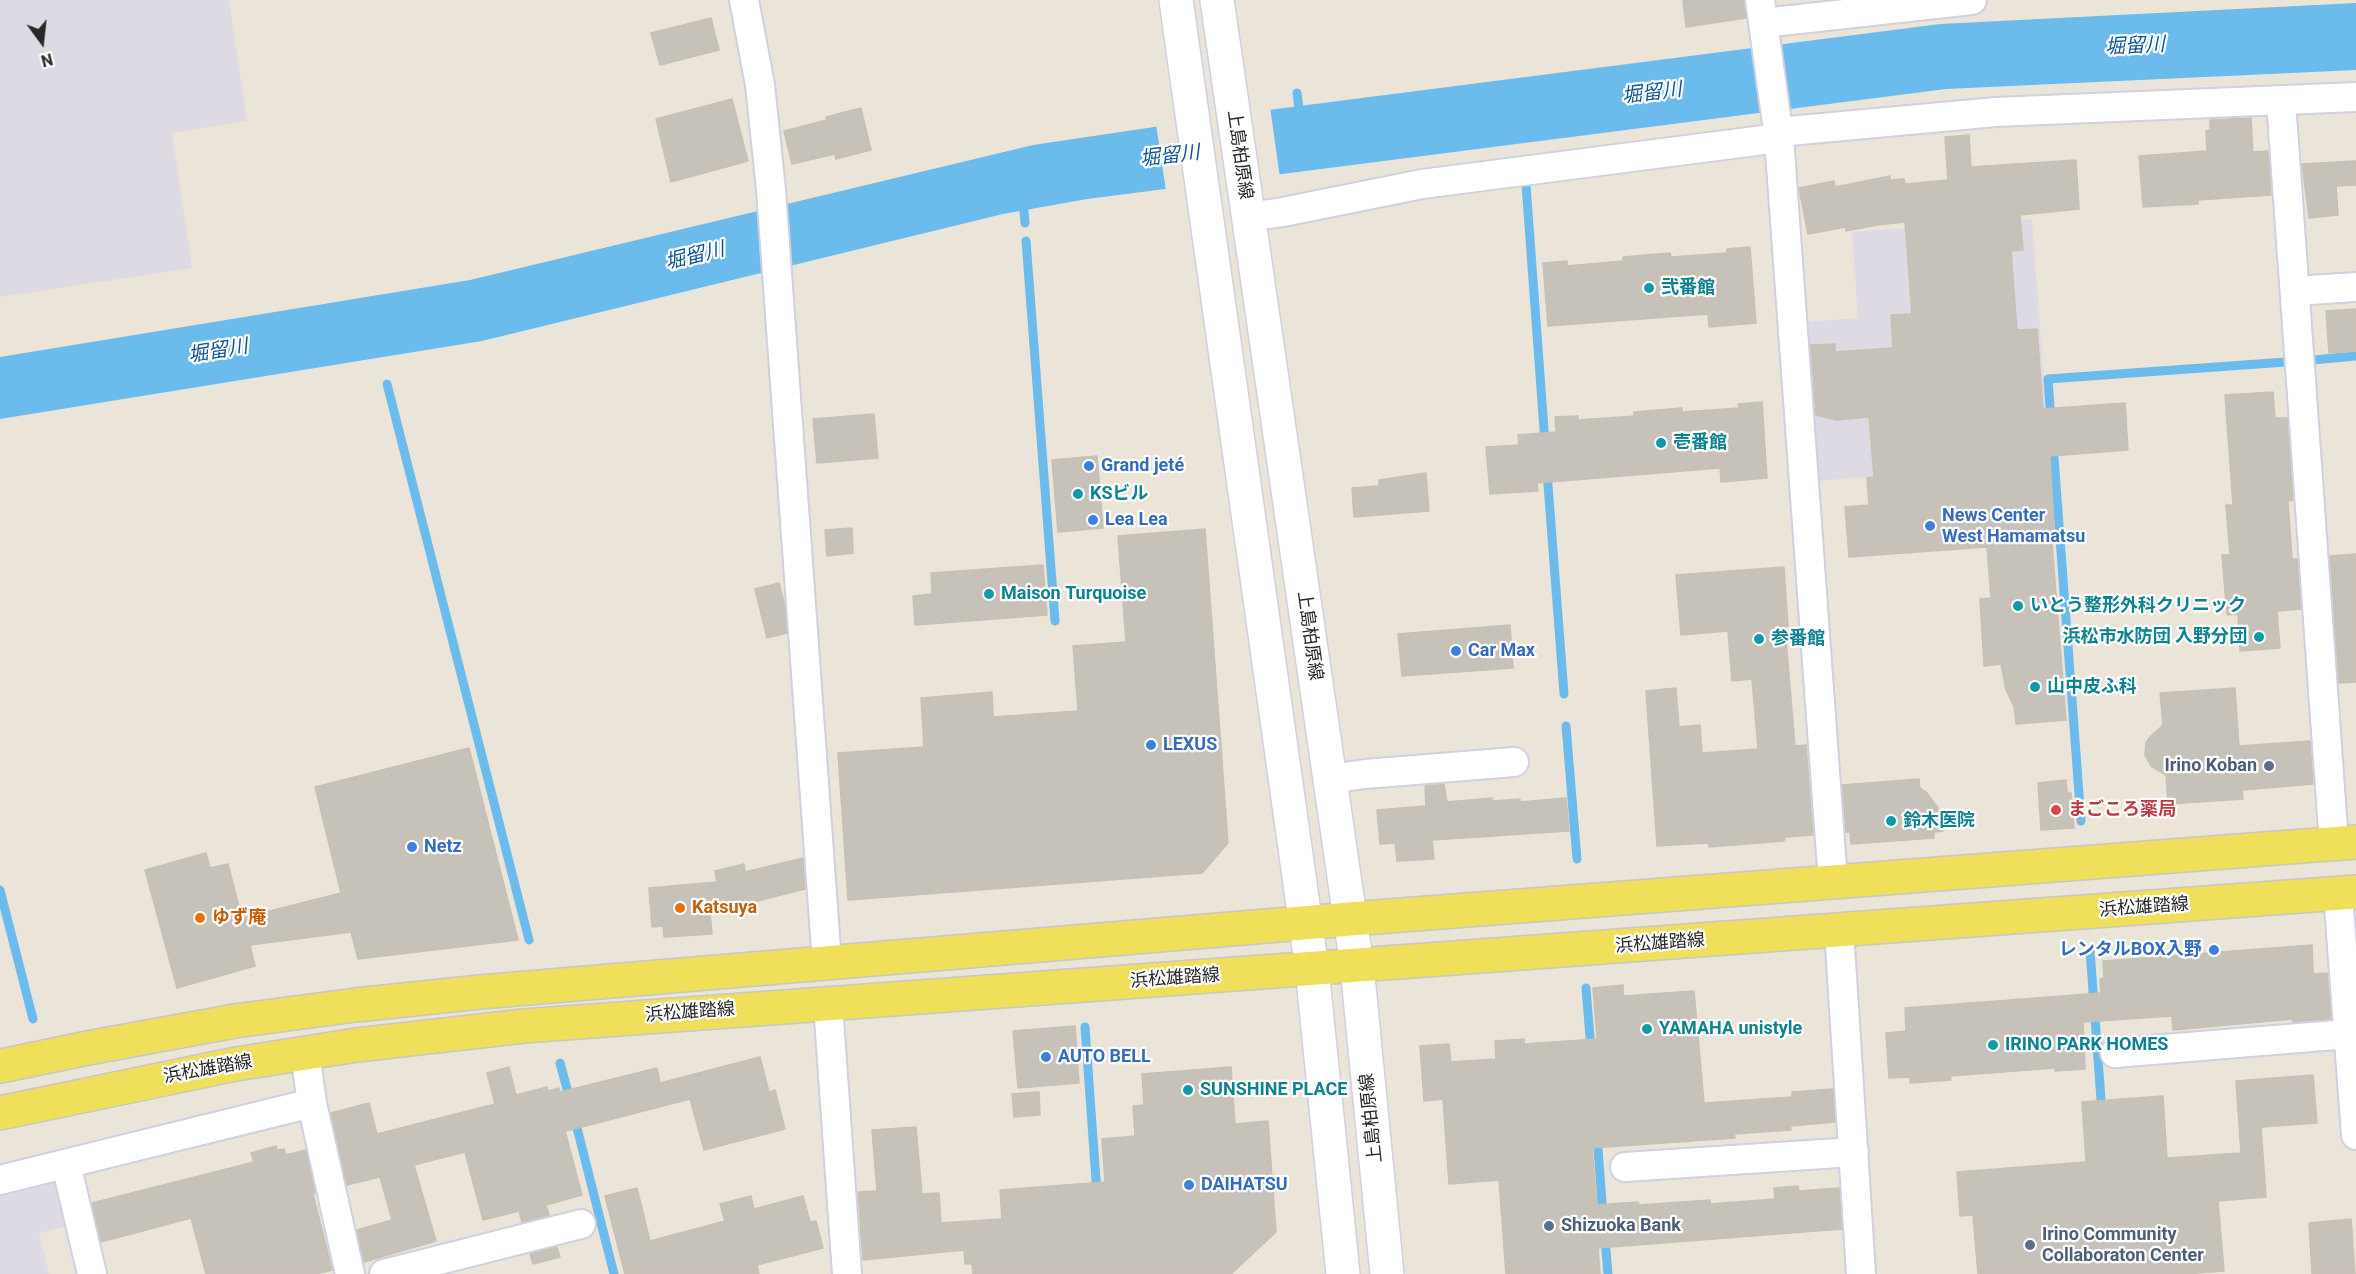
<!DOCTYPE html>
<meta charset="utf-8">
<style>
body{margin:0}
#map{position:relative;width:2356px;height:1274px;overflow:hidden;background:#ebe5d9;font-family:Roboto,sans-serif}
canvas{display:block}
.north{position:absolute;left:12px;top:12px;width:60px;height:60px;-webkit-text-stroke:4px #fff;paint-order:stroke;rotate:165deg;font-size:16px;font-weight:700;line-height:24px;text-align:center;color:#282828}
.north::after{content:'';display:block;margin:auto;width:21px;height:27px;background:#282828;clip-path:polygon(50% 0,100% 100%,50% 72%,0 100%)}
</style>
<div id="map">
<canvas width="2356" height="1274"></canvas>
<div class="north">N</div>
</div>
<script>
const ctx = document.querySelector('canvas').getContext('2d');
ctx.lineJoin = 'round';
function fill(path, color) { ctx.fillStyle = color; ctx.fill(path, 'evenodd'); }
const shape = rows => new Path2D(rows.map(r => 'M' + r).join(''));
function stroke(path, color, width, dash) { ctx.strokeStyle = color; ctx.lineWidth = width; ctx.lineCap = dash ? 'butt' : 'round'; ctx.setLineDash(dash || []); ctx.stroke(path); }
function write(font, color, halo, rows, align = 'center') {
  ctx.font = font + ' Roboto,"Noto Sans JP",sans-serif'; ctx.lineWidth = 4.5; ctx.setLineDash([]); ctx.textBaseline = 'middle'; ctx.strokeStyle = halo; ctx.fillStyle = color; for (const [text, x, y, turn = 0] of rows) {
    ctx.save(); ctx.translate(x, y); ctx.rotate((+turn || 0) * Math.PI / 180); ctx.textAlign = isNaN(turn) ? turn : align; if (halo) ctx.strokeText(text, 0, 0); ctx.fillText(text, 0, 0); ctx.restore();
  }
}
const industrial = shape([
 [0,0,229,0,247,121,172,133,192,268,0,297],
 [2032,219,2050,463,1817,481,1805,322,1858,318,1852,232],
 [50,1175,61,1182,71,1225,39,1233,49,1274,0,1274,0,1188]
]);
const water = shape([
 [2356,3,2356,70,1946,89,1087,199,1003,214,482,341,0,419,0,357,470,280,1033,145,1268,110,1940,24]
]);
const pier = shape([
 [1270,107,1280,178,1166,191,1156,124]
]);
const stream = shape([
 [1297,93,1300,117],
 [1526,185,1545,443],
 [1023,199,1025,223],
 [1026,241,1055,621],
 [2313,360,2356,356],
 [387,384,529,940],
 [2051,421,2048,379,2286,362],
 [2053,444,2081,821],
 [1547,472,1564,694],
 [1566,726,1577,859],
 [0,890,33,1019],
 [2090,950,2102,1113],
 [1586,988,1591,1050],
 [1085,1027,1097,1194],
 [560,1063,570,1100],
 [574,1116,614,1274],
 [1597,1136,1603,1215],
 [1605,1238,1608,1274]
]);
const building = shape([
 [1683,0,1744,0,1746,18,1686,27,1683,0],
 [711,18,719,50,660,65,651,33,711,18],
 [732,99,748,161,671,182,656,119,732,99],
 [861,108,871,150,836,159,835,154,792,164,784,131,827,120,826,117,861,108],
 [2251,118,2253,152,2268,151,2271,195,2198,200,2198,204,2143,207,2139,156,2207,151,2206,131,2210,130,2210,120,2251,118],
 [1969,135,1971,167,2076,160,2079,209,2020,215,2023,250,2011,251,2017,330,2037,329,2043,409,2125,403,2128,450,2050,456,2054,531,2051,531,2066,720,2016,724,2014,707,2006,690,2001,664,1984,666,1980,599,1991,598,1987,547,1849,557,1845,507,1869,505,1867,478,1874,477,1869,417,1837,420,1816,415,1811,345,1835,344,1835,352,1893,348,1891,315,1912,314,1905,222,1877,225,1846,231,1846,227,1808,234,1799,188,1834,181,1835,187,1890,176,1890,180,1904,179,1905,184,1948,180,1945,137,1969,135],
 [2356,161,2356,185,2336,186,2338,215,2309,218,2302,164,2356,161],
 [1750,247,1756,323,1709,327,1708,314,1548,326,1543,263,1567,261,1567,266,1623,261,1623,257,1670,253,1671,257,1727,253,1727,249,1750,247],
 [2356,309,2356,351,2329,353,2326,311,2356,309],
 [2273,392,2275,418,2287,418,2293,500,2288,501,2292,559,2297,559,2301,609,2277,611,2280,648,2240,651,2238,614,2227,615,2222,555,2230,555,2226,505,2233,505,2225,395,2273,392],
 [1762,402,1767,478,1721,482,1720,468,1537,483,1538,491,1490,494,1486,447,1519,445,1518,435,1556,432,1555,417,1578,416,1578,420,1634,416,1634,412,1682,408,1682,412,1739,408,1738,404,1762,402],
 [874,414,878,458,817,463,813,419,874,414],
 [1097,456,1103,528,1058,532,1052,460,1097,456],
 [1426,473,1429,511,1354,517,1352,488,1379,486,1379,480,1426,473],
 [852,528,853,553,827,556,825,530,852,528],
 [1205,529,1228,843,1202,873,848,900,838,753,924,747,921,698,992,692,993,717,1078,711,1073,646,1126,642,1118,536,1205,529],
 [2356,554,2356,682,2339,683,2330,556,2356,554],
 [1043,565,1047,615,915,625,913,596,932,594,931,573,1043,565],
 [1784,567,1788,626,1785,627,1795,746,1806,745,1813,835,1785,837,1784,841,1709,847,1709,843,1657,846,1646,691,1676,688,1679,727,1700,725,1702,753,1758,749,1752,679,1732,681,1728,631,1681,635,1676,575,1784,567],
 [779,583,785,606,787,633,767,638,755,589,779,583],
 [1510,625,1513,668,1402,676,1398,634,1510,625],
 [2235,688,2239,746,2310,741,2313,784,2242,790,2243,799,2168,804,2166,775,2151,766,2145,755,2146,743,2149,738,2163,725,2160,693,2235,688],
 [469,748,518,940,358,959,351,932,250,945,255,966,177,988,145,870,206,853,210,868,228,864,242,918,341,893,315,787,469,748],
 [1919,779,1920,788,1926,792,1942,813,1943,831,1934,832,1934,838,1851,844,1850,832,1846,832,1842,785,1919,779],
 [2066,780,2067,793,2071,793,2074,828,2041,830,2038,783,2066,780],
 [1444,784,1447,802,1492,798,1492,801,1520,799,1520,802,1566,798,1569,831,1432,840,1434,859,1397,861,1395,843,1380,844,1377,810,1426,806,1425,786,1444,784],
 [803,858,805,889,710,913,712,934,664,937,663,926,652,927,649,888,717,882,715,871,744,864,745,872,803,858],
 [2312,945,2313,974,2327,973,2331,1019,2293,1022,2293,1019,2173,1030,2172,1016,2083,1022,2085,1069,2055,1071,2055,1068,1950,1076,1951,1080,1910,1083,1910,1077,1889,1078,1886,1033,1906,1031,1905,1008,2101,993,2100,979,2104,978,2103,961,2312,945],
 [1623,985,1623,996,1694,991,1704,1103,1792,1097,1792,1092,1833,1089,1835,1122,1790,1126,1791,1130,1734,1134,1735,1138,1592,1148,1597,1205,1638,1202,1639,1205,1710,1200,1710,1204,1775,1199,1774,1188,1798,1186,1799,1191,1839,1188,1842,1229,1598,1248,1600,1274,1506,1274,1499,1180,1449,1184,1443,1099,1424,1101,1420,1046,1449,1044,1451,1062,1496,1059,1495,1041,1524,1039,1524,1044,1597,1039,1593,988,1623,985],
 [1075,1026,1079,1083,1018,1088,1013,1031,1075,1026],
 [760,1057,769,1092,775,1090,785,1129,704,1150,690,1099,570,1130,565,1131,582,1195,546,1205,549,1215,522,1222,519,1211,483,1220,465,1152,414,1165,436,1241,364,1262,357,1230,392,1220,380,1177,347,1185,331,1113,369,1103,377,1134,495,1104,487,1073,509,1067,516,1095,547,1087,548,1091,559,1088,560,1092,657,1068,660,1083,760,1057],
 [1231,1067,1235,1124,1268,1121,1276,1232,1231,1274,973,1274,972,1264,965,1264,964,1250,863,1260,858,1192,877,1191,872,1130,916,1127,922,1194,939,1193,941,1223,1002,1219,1000,1190,1105,1182,1102,1139,1135,1136,1133,1106,1144,1105,1142,1074,1231,1067],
 [2313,1075,2317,1123,2261,1127,2266,1197,2218,1201,2224,1271,2183,1274,1978,1274,1973,1215,1960,1216,1957,1172,2086,1162,2082,1102,2163,1096,2167,1158,2241,1153,2236,1081,2313,1075],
 [1039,1092,1040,1115,1014,1117,1012,1094,1039,1092],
 [276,1146,277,1150,284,1149,286,1155,306,1150,315,1194,313,1194,332,1270,316,1274,206,1274,191,1218,101,1242,92,1203,254,1162,251,1153,276,1146],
 [637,1188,650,1241,725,1221,720,1204,751,1196,754,1209,803,1196,810,1222,816,1221,823,1248,757,1265,759,1274,625,1274,605,1196,637,1188],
 [2351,1219,2355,1274,2312,1274,2309,1223,2351,1219],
 [557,1247,560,1257,533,1264,530,1254,557,1247]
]);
const minor = shape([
 [744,0,760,85,771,190,827,963],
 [1760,0,1779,138,1833,882],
 [1763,23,1972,0],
 [2281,101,2334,844],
 [1778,132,1996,112,2356,97],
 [1248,217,1283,212,1422,184,1779,138],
 [2295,291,2356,287],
 [1330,779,1365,774,1514,762],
 [2338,893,2356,1135],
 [1839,930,1861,1274],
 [828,1004,847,1274],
 [305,1053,312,1103,350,1274],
 [2115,1053,2348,1034],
 [66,1164,92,1274],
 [1625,1167,1854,1152],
 [0,1180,312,1103],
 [384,1274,581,1224]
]);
const tertiary = shape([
 [1176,0,1312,969,1343,1274],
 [1217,0,1357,966,1387,1274]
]);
const primary = shape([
 [0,1066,93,1047,235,1021,356,1005,480,992,1350,919,2356,842],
 [0,1113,236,1064,357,1045,524,1026,2356,892]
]);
const markers = [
 [1649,288,6,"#0f9aa8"],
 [1661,443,6,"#0f9aa8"],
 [1089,466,6,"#3f7fe0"],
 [1078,494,6,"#0f9aa8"],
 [1093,520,6,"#3f7fe0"],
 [1930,526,6,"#3f7fe0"],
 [989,594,6,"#0f9aa8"],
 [2018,606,6,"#0f9aa8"],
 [2259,637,6,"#0f9aa8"],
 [1759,639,6,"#0f9aa8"],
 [1456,651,6,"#3f7fe0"],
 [2035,687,6,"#0f9aa8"],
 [1151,745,6,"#3f7fe0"],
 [2269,766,6,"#5c6f8a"],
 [2056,810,6,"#e0444e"],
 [1891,821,6,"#0f9aa8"],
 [412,847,6,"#3f7fe0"],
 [680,908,6,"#e8710a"],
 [200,918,6,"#e8710a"],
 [2214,950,6,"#3f7fe0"],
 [1647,1029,6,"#0f9aa8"],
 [1993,1045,6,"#0f9aa8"],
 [1046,1057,6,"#3f7fe0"],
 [1188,1090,6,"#0f9aa8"],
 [1189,1185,6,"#3f7fe0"],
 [1549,1226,6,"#5c6f8a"],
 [2030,1245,6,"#5c6f8a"]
];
const streetNames = [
 ["上島柏原線",1239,155,82],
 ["上島柏原線",1309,636,82],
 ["浜松雄踏線",2144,908,-4],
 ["浜松雄踏線",1660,944,-4],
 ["浜松雄踏線",1175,979,-4],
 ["浜松雄踏線",690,1013,-4],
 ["浜松雄踏線",208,1070,-10],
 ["上島柏原線",1372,1118,-96]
];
const cultureNames = [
 ["弐番館",1661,288],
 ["壱番館",1673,443],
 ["KSビル",1090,494],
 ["Maison Turquoise",1001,594],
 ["いとう整形外科クリニック",2030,606],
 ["浜松市水防団 入野分団",2247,637,"right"],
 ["参番館",1771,639],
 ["山中皮ふ科",2047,687],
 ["鈴木医院",1903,821],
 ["YAMAHA unistyle",1659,1029],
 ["IRINO PARK HOMES",2005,1045],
 ["SUNSHINE PLACE",1200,1090]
];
const shopNames = [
 ["Grand jeté",1101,466],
 ["News Center",1942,516],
 ["West Hamamatsu",1942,537],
 ["Lea Lea",1105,520],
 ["Car Max",1468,651],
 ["LEXUS",1163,745],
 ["Netz",424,847],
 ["レンタルBOX入野",2202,950,"right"],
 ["AUTO BELL",1058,1057],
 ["DAIHATSU",1201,1185]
];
const serviceNames = [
 ["Irino Koban",2257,766,"right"],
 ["Shizuoka Bank",1561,1226],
 ["Irino Community",2042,1235],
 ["Collaboraton Center",2042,1256]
];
const healthNames = [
 ["まごころ薬局",2068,810]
];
const foodNames = [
 ["Katsuya",692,908],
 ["ゆず庵",212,918]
];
const waterNames = [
 ["堀留川",2135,47,-3],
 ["堀留川",1652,94,-7],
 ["堀留川",1170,157,-7],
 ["堀留川",695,257,-14],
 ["堀留川",218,352,-9]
];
fill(industrial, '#dedae3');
fill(water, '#6cbbed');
fill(pier, '#ebe5d9');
stroke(stream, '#6cbbed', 9);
fill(building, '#c6c2b9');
stroke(building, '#c6c1b3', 1.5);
stroke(minor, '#cfd0e1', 32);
stroke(tertiary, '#cfd0e1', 36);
stroke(primary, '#c7c7c7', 36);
stroke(minor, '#fff', 28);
stroke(tertiary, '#fff', 33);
stroke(primary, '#efdf5a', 33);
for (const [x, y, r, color] of markers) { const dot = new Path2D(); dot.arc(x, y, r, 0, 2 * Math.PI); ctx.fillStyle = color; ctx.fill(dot); stroke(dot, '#fff', 2); }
write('18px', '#282828', '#fff', streetNames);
write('bold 18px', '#0d838f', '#fff', cultureNames, 'left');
write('bold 18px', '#366cbe', '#fff', shopNames, 'left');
write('bold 18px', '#4e5e75', '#fff', serviceNames, 'left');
write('bold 18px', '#be3a42', '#fff', healthNames, 'left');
write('bold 18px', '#c56008', '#fff', foodNames, 'left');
write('italic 20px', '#0e5696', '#fff', waterNames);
</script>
